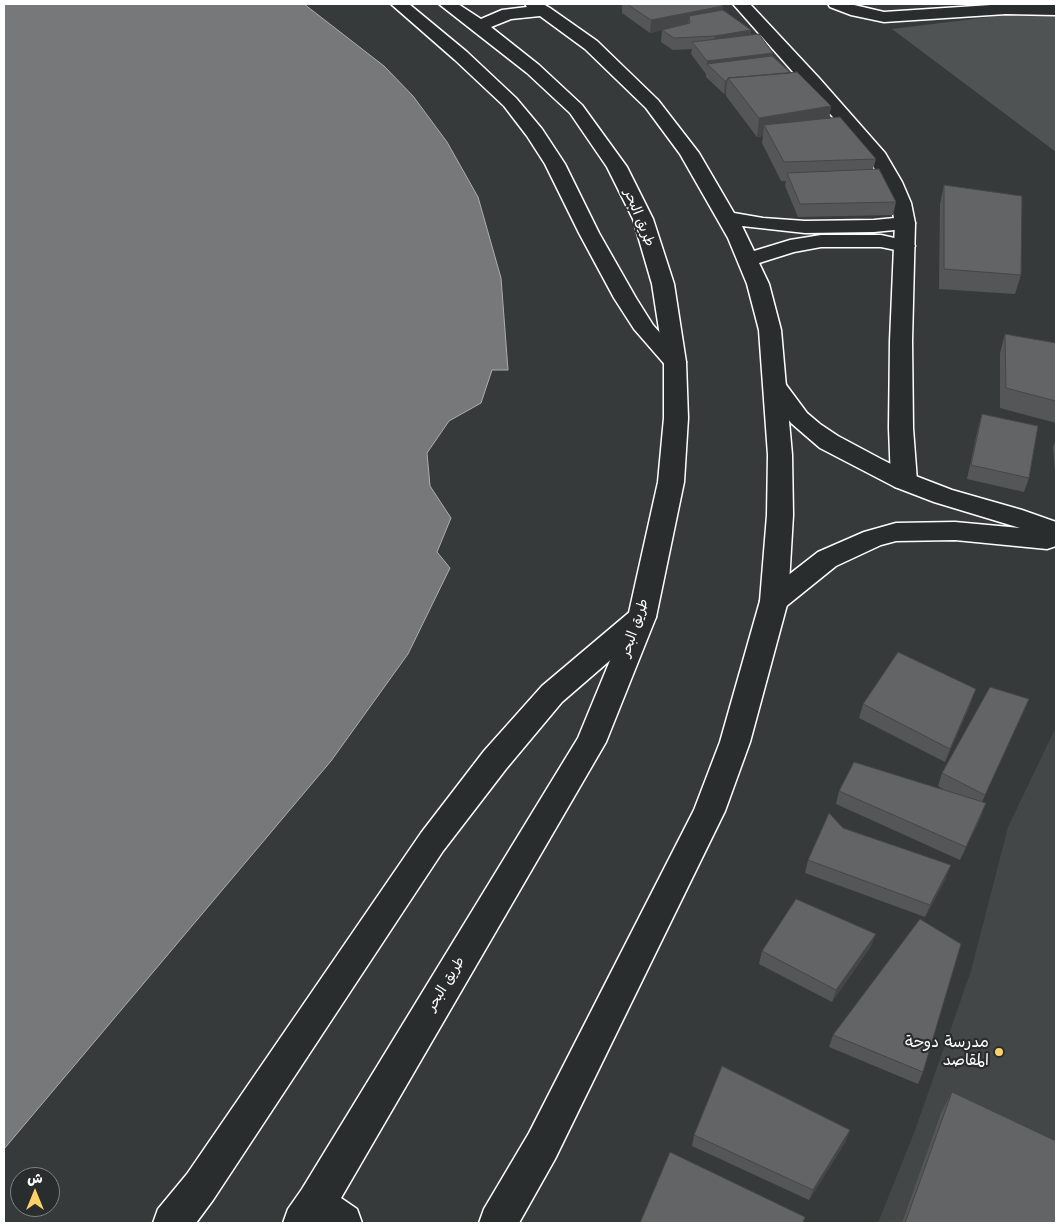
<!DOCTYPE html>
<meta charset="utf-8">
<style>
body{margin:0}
#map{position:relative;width:1060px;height:1227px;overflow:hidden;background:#373a3b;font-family:"Shantell Sans","Playpen Sans Arabic",sans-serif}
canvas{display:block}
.frame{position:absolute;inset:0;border:5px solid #fff;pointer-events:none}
.north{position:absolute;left:10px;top:1167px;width:50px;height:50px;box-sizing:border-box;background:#2a2d2e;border:1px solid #7f8182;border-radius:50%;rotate:0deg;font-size:14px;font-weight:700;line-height:20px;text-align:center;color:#fff}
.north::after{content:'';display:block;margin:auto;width:18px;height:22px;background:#ffd166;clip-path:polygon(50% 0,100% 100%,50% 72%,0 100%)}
</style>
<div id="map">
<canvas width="1060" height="1227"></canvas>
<div class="frame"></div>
<div class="north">ش</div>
</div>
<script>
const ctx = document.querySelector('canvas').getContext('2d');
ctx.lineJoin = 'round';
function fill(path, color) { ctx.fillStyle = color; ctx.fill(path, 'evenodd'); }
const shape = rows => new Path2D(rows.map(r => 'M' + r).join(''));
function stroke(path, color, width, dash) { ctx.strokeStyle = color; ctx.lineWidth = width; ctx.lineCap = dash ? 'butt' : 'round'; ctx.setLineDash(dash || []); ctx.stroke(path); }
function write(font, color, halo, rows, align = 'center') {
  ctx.font = font + ' "Shantell Sans","Playpen Sans Arabic",sans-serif'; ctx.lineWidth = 4.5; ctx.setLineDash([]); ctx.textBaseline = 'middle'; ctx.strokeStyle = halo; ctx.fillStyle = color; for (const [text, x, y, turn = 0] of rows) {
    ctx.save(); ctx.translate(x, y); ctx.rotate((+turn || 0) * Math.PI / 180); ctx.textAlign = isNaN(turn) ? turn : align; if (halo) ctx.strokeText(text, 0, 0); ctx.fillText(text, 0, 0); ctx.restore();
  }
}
const built = shape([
 [1056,727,1056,1223,878,1223,914,1133,971,971,1008,827]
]);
const green = shape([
 [1022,13,1056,16,1056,152,892,29]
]);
const water = shape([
 [4,4,304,4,384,66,413,96,447,142,478,197,501,278,508,370,492,370,481,403,449,421,427,453,430,486,451,518,437,552,450,568,408,654,331,761,4,1149,4,4]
]);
const minor = shape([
 [391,4,409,4,467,52,516,98,542,129,565,164,599,233,636,298,653,325,686,362,683,367,675,369,667,367,634,329,614,298,579,233,545,164,527,136,504,106,455,60,391,4],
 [733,4,750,4,819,78,885,153,902,182,911,203,915,223,912,341,913,428,917,481,913,487,904,489,895,487,891,481,889,428,890,341,895,223,891,203,870,159,733,4],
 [828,4,850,4,884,12,1006,4,1056,5,1056,15,1006,14,884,22,851,15,830,7,828,4],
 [642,607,652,610,656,617,652,624,562,702,506,769,443,851,213,1200,196,1223,153,1223,158,1209,187,1174,421,833,484,751,542,686,632,610,642,607]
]);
const major = shape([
 [776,380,784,382,807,413,820,424,838,436,881,459,913,475,952,490,1022,510,1056,522,1056,546,1047,549,955,540,896,541,881,545,836,566,784,608,774,611,764,608,760,601,764,594,818,552,864,532,896,523,955,522,1020,528,934,502,895,487,820,448,791,423,764,387,768,382,776,380]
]);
const highway = shape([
 [439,4,458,4,481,19,502,10,527,7,525,4,543,4,550,8,597,41,658,100,699,153,734,213,763,218,805,221,874,220,905,217,912,219,915,223,912,227,905,229,874,232,805,233,742,226,754,251,790,240,821,235,881,235,912,242,915,246,912,250,905,252,881,247,821,247,794,252,759,263,769,284,781,330,792,455,793,515,788,601,750,742,725,811,555,1159,519,1223,479,1223,484,1209,529,1133,694,810,720,742,760,601,767,515,768,455,759,330,747,284,728,238,680,154,646,108,585,49,540,16,511,19,491,27,539,65,582,105,627,167,653,219,674,284,686,362,688,418,684,482,656,617,606,742,341,1198,357,1209,362,1223,283,1223,288,1209,302,1189,578,738,628,617,658,482,664,418,664,362,652,284,633,219,607,167,570,113,527,73,439,4]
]);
const wall = shape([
 [622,4,720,4,723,11,751,30,751,35,773,53,773,56,791,73,831,106,829,118,876,159,873,169,896,202,893,215,798,217,785,186,786,181,781,181,762,143,763,136,757,137,726,96,726,93,724,94,706,77,706,74,691,54,692,49,673,50,661,42,662,30,650,33,622,13],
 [944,185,1021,275,1015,294,939,289,940,204],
 [1005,334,1056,343,1056,423,1000,408,1000,353],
 [982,414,1029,478,1024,492,967,479,978,428],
 [1056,439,1056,483,1053,447],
 [1029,699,982,802,981,817,960,860,836,804,839,791,946,791,938,786,942,773],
 [971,703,945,762,859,718,863,704],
 [808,860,946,878,925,917,805,873],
 [871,946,832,1002,759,964,762,951],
 [833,1035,923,1072,918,1084,829,1047],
 [952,1092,1056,1223,902,1223,941,1113],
 [694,1135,846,1141,809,1200,692,1146]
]);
const shadedWall = shape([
 [723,6,722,18,689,16,688,25,650,33,651,20],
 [751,30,750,42,714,48,715,36],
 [773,53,771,66,707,64,706,74,707,61],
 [725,81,727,81,726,93,724,94],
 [831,106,828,125,764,125,763,136,757,137,759,118],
 [976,689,971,703,945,762,950,749],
 [1029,699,1024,712,979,808,985,795],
 [986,803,981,817,960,860,966,847],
 [951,865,946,878,925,917,930,905],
 [876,934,871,946,832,1002,836,990],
 [850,1130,846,1141,809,1200,813,1190]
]);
const building = shape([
 [627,4,720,4,723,6,651,20,627,4],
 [723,10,751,30,715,36,674,38,662,30,690,23,689,16,723,10],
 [759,34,773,53,707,61,692,42,759,34],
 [772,56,791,73,728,78,727,81,725,81,707,64,772,56],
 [797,72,831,106,759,118,728,78,797,72],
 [840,117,876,159,784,162,764,125,840,117],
 [879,169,896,202,800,204,787,173,879,169],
 [944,185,1022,196,1021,275,944,269,944,185],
 [1005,334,1056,343,1056,401,1006,388,1005,334],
 [982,414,1038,426,1029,478,971,465,982,414],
 [898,652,976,689,950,749,863,704,898,652],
 [990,687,1029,699,985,795,942,773,990,687],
 [854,762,986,803,966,847,839,791,854,762],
 [829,813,843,828,951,865,930,905,808,860,829,813],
 [796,899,876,934,836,990,762,951,796,899],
 [920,919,961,944,923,1072,833,1035,920,919],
 [722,1066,850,1130,813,1190,694,1135,722,1066],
 [952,1092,1056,1141,1056,1223,905,1223,952,1092],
 [670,1152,805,1217,803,1223,640,1223,670,1152]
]);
const markers = [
 [999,1052,5,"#ffd166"]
];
const streetNames = [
 ["طريق البحر",639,218,68],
 ["طريق البحر",635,628,-71],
 ["طريق البحر",446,984,-59]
];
const nearPoinames = [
 ["مدرسة دوحة",989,1043],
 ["المقاصد",989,1061]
];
fill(built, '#444748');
fill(green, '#505354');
fill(water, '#767879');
stroke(water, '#adaeaf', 1);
stroke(minor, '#fff', 3);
stroke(major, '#fff', 3);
stroke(highway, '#fff', 3);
fill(minor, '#2a2d2e');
fill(major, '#2a2d2e');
fill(highway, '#2a2d2e');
fill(wall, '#555657');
fill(shadedWall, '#454647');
fill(building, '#636465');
stroke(building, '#454647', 1);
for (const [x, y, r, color] of markers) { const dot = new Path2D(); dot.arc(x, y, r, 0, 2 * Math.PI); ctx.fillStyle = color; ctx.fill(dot); stroke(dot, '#2a2d2e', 2); }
write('14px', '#fff', '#2a2d2e', streetNames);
write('16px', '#fff', '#2a2d2e', nearPoinames, 'right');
</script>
